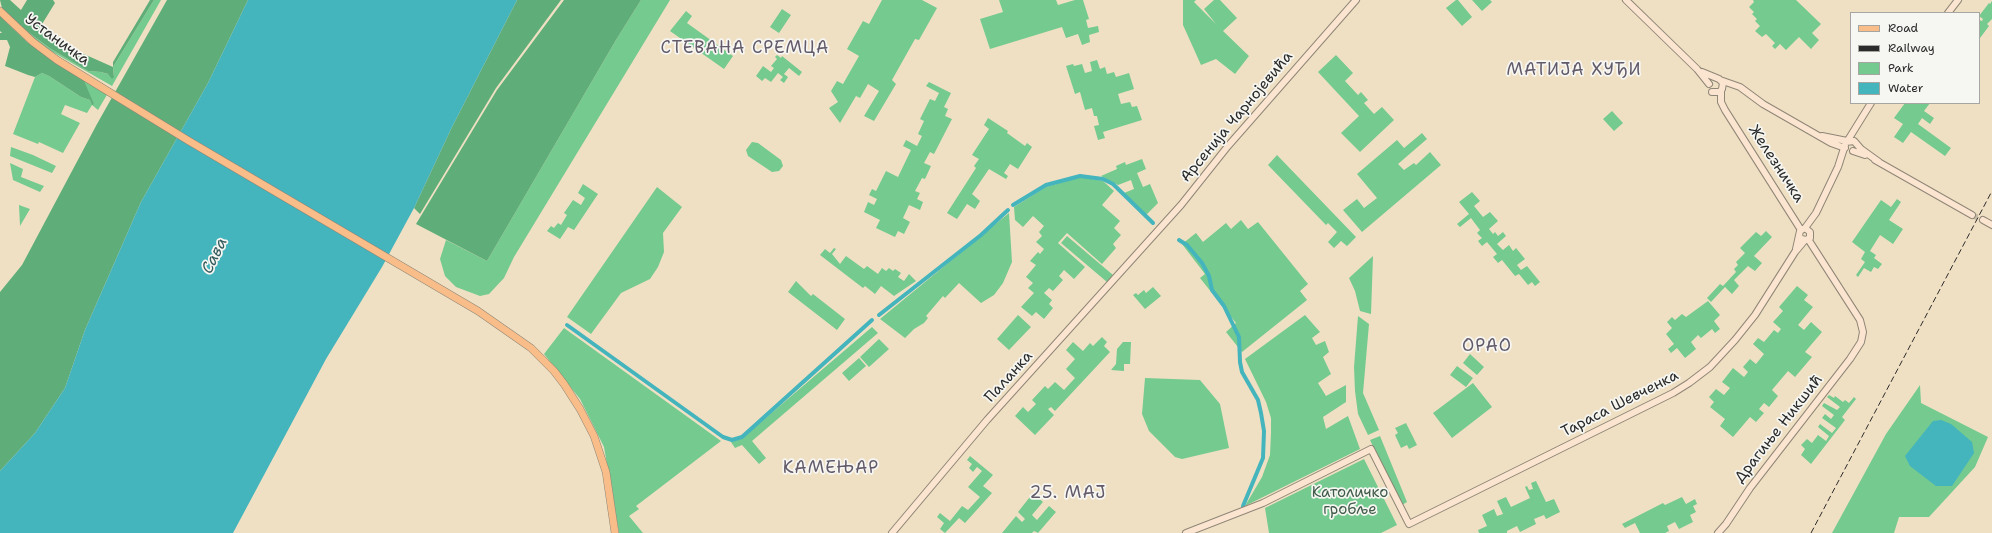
<!DOCTYPE html>
<meta charset="utf-8">
<style>
body{margin:0}
#map{position:relative;width:1992px;height:533px;overflow:hidden;background:#f0e0c3;font-family:"Shantell Sans",sans-serif}
canvas{display:block}
.legend{position:absolute;left:1850px;top:12px;width:130px;height:92px;box-sizing:border-box;background:#f6f6f2;border:1px solid #a5a5a2;margin:0;padding:5px 7px;list-style:none;font-size:12px;color:#2b2b2b}
.legend li{display:flex;align-items:center;gap:8px;height:20px}
.legend b{width:20px;border:1px solid #a5a5a2}
</style>
<div id="map">
<canvas width="1992" height="533"></canvas>
<ul class="legend">
<li><b style="height:5px;background:#f8bd89"></b>Road</li>
<li><b style="height:5px;background:#2b2b2b"></b>Railway</li>
<li><b style="height:11px;background:#74ca8f"></b>Park</li>
<li><b style="height:11px;background:#44b4bd"></b>Water</li>
</ul>
</div>
<script>
const ctx = document.querySelector('canvas').getContext('2d');
ctx.lineJoin = 'round';
function fill(path, color) { ctx.fillStyle = color; ctx.fill(path, 'evenodd'); }
const shape = rows => new Path2D(rows.map(r => 'M' + r).join(''));
function stroke(path, color, width, dash) { ctx.strokeStyle = color; ctx.lineWidth = width; ctx.lineCap = dash ? 'butt' : 'round'; ctx.setLineDash(dash || []); ctx.stroke(path); }
function write(font, color, halo, rows, align = 'center') {
  ctx.font = font + ' "Shantell Sans",sans-serif'; ctx.lineWidth = 3.5; ctx.setLineDash([]); ctx.textBaseline = 'middle'; ctx.strokeStyle = halo; ctx.fillStyle = color; for (const [text, x, y, turn = 0] of rows) {
    ctx.save(); ctx.translate(x, y); ctx.rotate((+turn || 0) * Math.PI / 180); ctx.textAlign = isNaN(turn) ? turn : align; if (halo) ctx.strokeText(text, 0, 0); ctx.fillText(text, 0, 0); ctx.restore();
  }
}
const green = shape([
 [154,0,161,0,112,86,44,47,8,16,2,8,21,27,51,49,88,71,101,72,114,76,113,67],
 [641,0,670,0,514,257,504,278,489,294,480,296,456,287,445,276,440,259,446,240,487,261,616,40],
 [882,0,922,0,937,8,919,40,915,39,892,80,896,84,874,121,864,116,879,91,868,84,860,98,856,96,840,123,829,108,838,102,831,91,837,81,843,84,859,56,847,49,863,21,869,24],
 [999,0,1056,0,1058,5,1075,0,1083,0,1089,19,1086,20,1088,28,1098,26,1099,32,1089,35,1090,42,1082,45,1078,34,1066,38,1062,27,990,49,980,19,1003,12],
 [1183,0,1196,0,1194,2,1216,24,1204,9,1214,0,1220,0,1237,18,1223,31,1249,56,1235,74,1216,59,1201,65,1183,25],
 [1456,0,1458,0,1472,17,1462,26,1446,8],
 [1472,0,1490,0,1492,2,1482,11],
 [1753,0,1796,0,1821,24,1812,33,1819,40,1811,49,1799,37,1786,50,1780,44,1775,49,1772,46,1775,43,1766,34,1762,37,1755,31,1760,26,1755,21,1757,19,1752,14,1754,12,1749,7,1754,2],
 [1992,1,1992,19,1987,24,1989,26,1980,38,1979,20,1982,21,1983,19,1979,16,1989,3,1990,4],
 [782,9,791,15,779,33,770,27],
 [686,11,692,16,687,23,733,56,724,69,670,31],
 [0,16,14,28,108,93,98,110,92,105,87,113,65,105,61,114,80,123,63,153,39,142,38,144,13,134,35,77,42,73,49,76,81,97,90,100,92,104,94,104,48,58,27,42],
 [777,55,781,58,782,56,802,72,799,76,789,68,784,74,788,77,784,83,780,80,783,77,778,73,771,82,765,78,762,81,756,76,763,66,771,72,774,68,771,66,777,59,775,57],
 [1336,55,1353,73,1345,81,1358,95,1361,92,1368,100,1364,103,1374,114,1382,107,1394,120,1360,152,1341,133,1359,116,1318,72],
 [1097,60,1100,69,1105,67,1107,74,1114,72,1116,77,1129,73,1134,89,1118,94,1121,104,1130,102,1132,107,1137,106,1142,120,1103,132,1105,138,1098,140,1094,126,1099,125,1097,116,1094,116,1092,108,1085,110,1080,92,1075,94,1066,66,1073,64,1074,66,1082,64,1085,73,1092,71,1090,62],
 [929,82,951,93,944,107,948,109,945,116,952,119,934,154,930,152,924,163,931,166,925,179,922,178,915,191,920,193,917,199,923,202,920,210,909,205,903,218,910,222,904,234,898,231,895,237,876,228,880,220,864,212,868,202,874,205,877,199,869,195,872,189,876,191,886,171,898,177,911,150,903,146,906,140,917,146,922,136,918,134,924,121,920,119,930,99,935,101,939,93,926,86],
 [1905,103,1930,103,1924,111,1934,118,1930,124,1922,118,1918,124,1951,148,1945,156,1911,132,1903,143,1894,137,1903,124,1894,118],
 [1612,111,1623,123,1614,131,1603,119],
 [988,118,1008,131,1007,133,1025,146,1027,143,1032,147,1018,169,1010,164,1004,173,1008,176,1006,179,989,169,972,194,980,201,975,209,967,204,957,219,947,213,976,168,974,166,979,159,972,155,989,129,984,125],
 [1422,133,1427,139,1398,164,1404,170,1414,163,1416,165,1430,152,1441,165,1362,232,1343,210,1357,199,1364,208,1377,198,1357,174,1397,140,1404,148],
 [752,142,758,143,781,160,783,166,779,171,772,172,748,156,746,150],
 [11,147,33,155,56,166,52,173,10,156],
 [1277,155,1356,237,1347,246,1341,241,1334,248,1328,242,1337,232,1328,223,1326,225,1268,165],
 [1142,159,1146,169,1137,173,1143,187,1150,184,1158,203,1145,216,1124,193,1134,189,1131,180,1118,185,1101,176,1117,169,1116,166,1125,162,1126,165],
 [10,163,23,169,21,177,44,186,40,192,13,180],
 [1081,177,1103,181,1114,191,1102,205,1120,221,1114,228,1121,235,1113,244,1116,248,1102,264,1067,233,1058,243,1085,267,1074,279,1064,270,1059,276,1063,280,1053,291,1049,288,1044,293,1052,300,1049,304,1053,308,1044,319,1036,312,1032,316,1021,307,1034,293,1028,288,1033,283,1026,277,1036,265,1030,261,1038,252,1040,254,1044,249,1036,242,1042,236,1039,232,1044,226,1033,216,1023,227,1015,220,1014,207,1046,187],
 [583,184,598,194,574,230,568,227,560,239,547,231,551,226,554,228,558,223,561,225,567,215,564,213,573,200,581,205,585,198,578,193],
 [657,187,682,207,663,233,664,252,658,267,650,279,621,293,591,334,567,317],
 [1472,192,1480,201,1474,206,1483,217,1490,212,1498,221,1489,229,1493,234,1495,232,1498,236,1503,232,1506,236,1497,244,1503,250,1509,245,1513,251,1516,248,1525,259,1517,265,1521,270,1527,266,1540,282,1535,286,1532,282,1528,285,1519,274,1515,276,1502,260,1498,263,1493,257,1497,254,1487,242,1482,246,1478,241,1482,238,1477,233,1480,230,1471,218,1460,227,1457,224,1469,214,1459,202],
 [1897,199,1901,202,1889,220,1903,229,1893,244,1880,235,1870,251,1876,255,1874,258,1882,264,1878,269,1874,267,1871,272,1864,268,1858,277,1856,275,1865,262,1861,259,1865,252,1852,242,1881,200,1891,207],
 [19,205,30,209,20,226],
 [1009,213,1012,262,1003,283,994,295,981,303,959,283,945,298,943,296,926,316,928,318,924,323,914,329,905,338,880,319],
 [1241,220,1248,229,1258,222,1308,284,1300,291,1307,300,1242,352,1226,332,1236,323,1200,278,1205,274,1182,244,1196,233,1203,242,1226,223,1231,229],
 [1766,231,1772,237,1754,256,1762,263,1755,271,1748,266,1734,280,1739,286,1732,294,1725,287,1711,302,1707,298,1720,284,1723,286,1736,272,1734,269,1738,265,1736,262,1745,253,1740,248,1756,232,1761,236],
 [1067,236,1113,275,1107,282,1061,243],
 [834,248,836,249,832,254,840,264,846,256,864,269,867,266,878,274,882,268,886,271,889,268,893,271,895,269,901,273,898,277,904,281,909,274,916,281,894,296,881,286,875,294,865,286,863,288,820,255,825,249,830,253],
 [1373,256,1371,314,1360,311,1355,291,1349,278],
 [796,281,811,296,813,294,845,319,837,330,788,292],
 [1797,286,1808,295,1804,300,1813,307,1798,325,1804,330,1811,322,1822,332,1805,352,1812,357,1795,377,1788,371,1772,390,1778,396,1769,407,1764,403,1759,409,1764,413,1756,422,1750,417,1733,437,1720,426,1725,419,1710,407,1714,402,1709,397,1716,389,1724,395,1730,388,1722,382,1733,368,1744,377,1748,372,1743,367,1750,359,1756,364,1764,354,1753,344,1758,338,1764,342,1774,330,1778,333,1781,329,1773,322,1783,311,1779,307],
 [1153,287,1161,296,1145,309,1133,295,1136,293,1138,295,1144,290,1146,293],
 [1708,301,1720,315,1714,321,1720,329,1715,333,1712,329,1701,338,1698,335,1691,342,1696,349,1685,358,1677,348,1671,353,1668,349,1674,344,1666,334,1672,328,1667,322,1672,317,1675,320,1682,314,1686,317],
 [1018,315,1031,327,1009,350,997,339],
 [1305,315,1320,332,1312,338,1316,345,1325,341,1329,352,1323,357,1331,374,1318,383,1326,396,1346,385,1346,402,1323,417,1326,429,1348,416,1360,449,1245,506,1262,477,1270,455,1271,433,1271,418,1266,402,1245,359],
 [1358,316,1369,324,1363,393,1379,430,1368,435,1358,414,1355,391,1354,367],
 [872,327,878,333,752,441,766,458,759,464,742,445,735,448,731,442,741,439],
 [564,328,721,441,636,506,639,509,629,516,643,533,619,533,604,447,580,399,544,354],
 [1102,337,1107,342,1104,346,1110,352,1055,411,1051,407,1048,409,1054,415,1035,435,1015,416,1023,407,1028,412,1036,404,1032,400,1045,386,1048,389,1055,382,1064,390,1075,378,1066,369,1075,359,1066,350,1073,342,1083,351,1090,343,1093,346],
 [879,339,889,349,869,367,860,357],
 [1123,342,1131,342,1130,364,1124,364,1124,371,1111,370,1116,364,1117,349],
 [1470,354,1484,367,1477,375,1463,363],
 [859,358,866,366,849,381,842,373],
 [1457,366,1473,378,1466,387,1450,375],
 [1145,378,1200,380,1220,404,1229,448,1182,459,1175,457,1149,431,1142,414],
 [1473,383,1492,407,1452,438,1433,413],
 [1920,385,1921,403,1988,437,1975,467,1929,517,1899,517,1894,533,1832,533,1886,434],
 [1829,395,1834,398,1835,396,1843,402,1845,400,1849,403,1854,397,1856,399,1842,417,1845,420,1811,464,1801,455,1805,449,1801,445,1807,439,1812,443,1818,435,1826,441,1829,436,1818,427,1820,424,1832,433,1836,428,1822,418,1825,414,1831,419,1834,415,1822,406,1824,403,1837,410,1840,407,1827,397],
 [1406,423,1417,445,1409,449,1407,445,1401,448,1395,435,1398,433,1395,428],
 [1380,436,1407,502,1402,505,1370,440],
 [970,456,993,475,983,486,992,493,965,523,959,518,945,533,940,529,944,523,937,517,940,513,950,521,962,506,968,510,980,497,968,487,982,471,977,467,973,472,969,468,972,464,967,460],
 [1364,459,1397,525,1381,533,1269,533,1265,508],
 [1536,481,1546,502,1554,499,1560,512,1546,519,1544,515,1534,519,1536,524,1520,532,1517,526,1507,531,1507,533,1479,533,1478,530,1487,526,1482,515,1494,509,1497,516,1503,514,1497,501,1506,497,1511,507,1530,498,1525,487,1527,486,1529,490,1533,489,1531,483],
 [1033,493,1043,502,1032,515,1037,520,1049,506,1056,512,1038,533,1034,531,1032,533,1002,533,1016,516,1022,522,1025,519,1018,512],
 [1682,497,1686,504,1695,499,1697,504,1693,506,1696,512,1690,515,1693,522,1679,529,1675,522,1667,526,1669,531,1665,533,1640,533,1635,523,1625,528,1622,524,1663,503,1665,505]
]);
const forest = shape([
 [0,0,10,0,21,10,27,0,53,0,55,3,39,29,68,47,113,67,113,62,150,0,154,0,113,67,114,77,112,79,108,74,101,72,88,71,51,49,21,27,2,8],
 [167,0,248,0,208,83,141,202,85,330,65,388,35,433,0,471,0,292,22,265,97,124],
 [517,0,561,0,496,88,420,214,414,208,451,129],
 [564,0,641,0,616,40,487,261,416,224,497,90],
 [0,16,27,42,84,81,94,104,92,105,90,100,81,97,49,76,42,73,35,77,28,75,5,66,10,47,7,40,0,40,0,33,2,33,0,31]
]);
const water = shape([
 [248,0,517,0,451,129,414,208,382,267,326,359,233,533,0,533,0,471,35,433,65,388,85,330,141,202,208,83],
 [1941,420,1951,424,1972,442,1974,453,1952,486,1936,486,1910,466,1905,456,1933,421]
]);
const canal = shape([
 [1013,205,1046,185,1080,176,1103,179,1113,184,1153,223],
 [1179,240,1187,245,1202,263,1209,276,1212,290,1224,306,1239,337,1240,362,1242,372,1258,400,1261,413,1264,431,1263,458,1243,506],
 [879,315,981,235,1008,210],
 [567,325,723,437,732,440,742,437,872,320]
]);
const secondaryTunnel = shape([
 [1972,215,1983,220]
]);
const secondary = shape([
 [1626,0,1697,69,1709,84],
 [1948,13,1958,0],
 [1702,72,1719,79,1723,83,1722,89,1720,92,1712,92],
 [1720,80,1740,87,1763,104,1831,143,1845,148],
 [1721,91,1721,102,1725,110,1801,230],
 [1822,136,1847,141],
 [1848,140,1871,103],
 [1853,151,1865,155],
 [1875,160,1972,215],
 [1983,220,1992,225],
 [1805,228,1816,213,1838,167,1846,142,1854,141,1861,149,1879,162],
 [1796,249,1800,231,1805,228,1810,232,1810,238,1807,240,1801,239,1799,236],
 [892,533,987,420,1181,205,1228,146,1356,0],
 [1186,533,1263,503,1371,449,1409,524,1673,393,1689,383,1710,367,1735,340,1755,315,1795,252,1805,240],
 [1718,533,1726,524,1750,488,1850,359,1861,342,1863,332,1860,320,1808,239]
]);
const primary = shape([
 [0,11,33,42,57,60,189,141,478,311,531,348,554,371,564,384,580,409,594,436,606,472,615,533]
]);
const rail = shape([
 [1811,533,1992,191]
]);
const streetNames = [
 ["Устаничка",57,40,36],
 ["Арсенија Чарнојевића",1237,117,-50],
 ["Железничка",1776,164,57],
 ["Паланка",1009,377,-48],
 ["Тараса Шевченка",1620,404,-27],
 ["Драгиње Никшић",1779,429,-52]
];
const parkNames = [
 ["Католичко",1350,493],
 ["гробље",1350,510]
];
const waterNames = [
 ["Сава",215,256,-64]
];
const quarterNames = [
 ["СТЕВАНА СРЕМЦА",745,49],
 ["МАТИЈА ХУЂИ",1574,71],
 ["ОРАО",1487,347],
 ["КАМЕЊАР",831,469],
 ["25. МАЈ",1068,494]
];
fill(green, '#74ca8f');
fill(forest, '#5fae7a');
fill(water, '#44b4bd');
stroke(canal, '#44b4bd', 4);
stroke(secondaryTunnel, '#c9bca5', 6, [6, 3]);
stroke(secondary, '#8e8677', 8);
stroke(primary, '#8e8677', 8);
stroke(secondary, '#fce5d0', 6);
stroke(primary, '#f8bd89', 7);
stroke(rail, '#2b2b2b', 1, [6, 3]);
write('15px', '#2b2b2b', '#f6f6f2', streetNames);
write('15px', '#415b49', '#f6f6f2', parkNames);
write('italic 16px', '#345b5e', '#f6f6f2', waterNames);
ctx.letterSpacing = '1px';
write('17px', '#635a69', '#f6f6f2', quarterNames);
ctx.letterSpacing = '0px';
</script>
